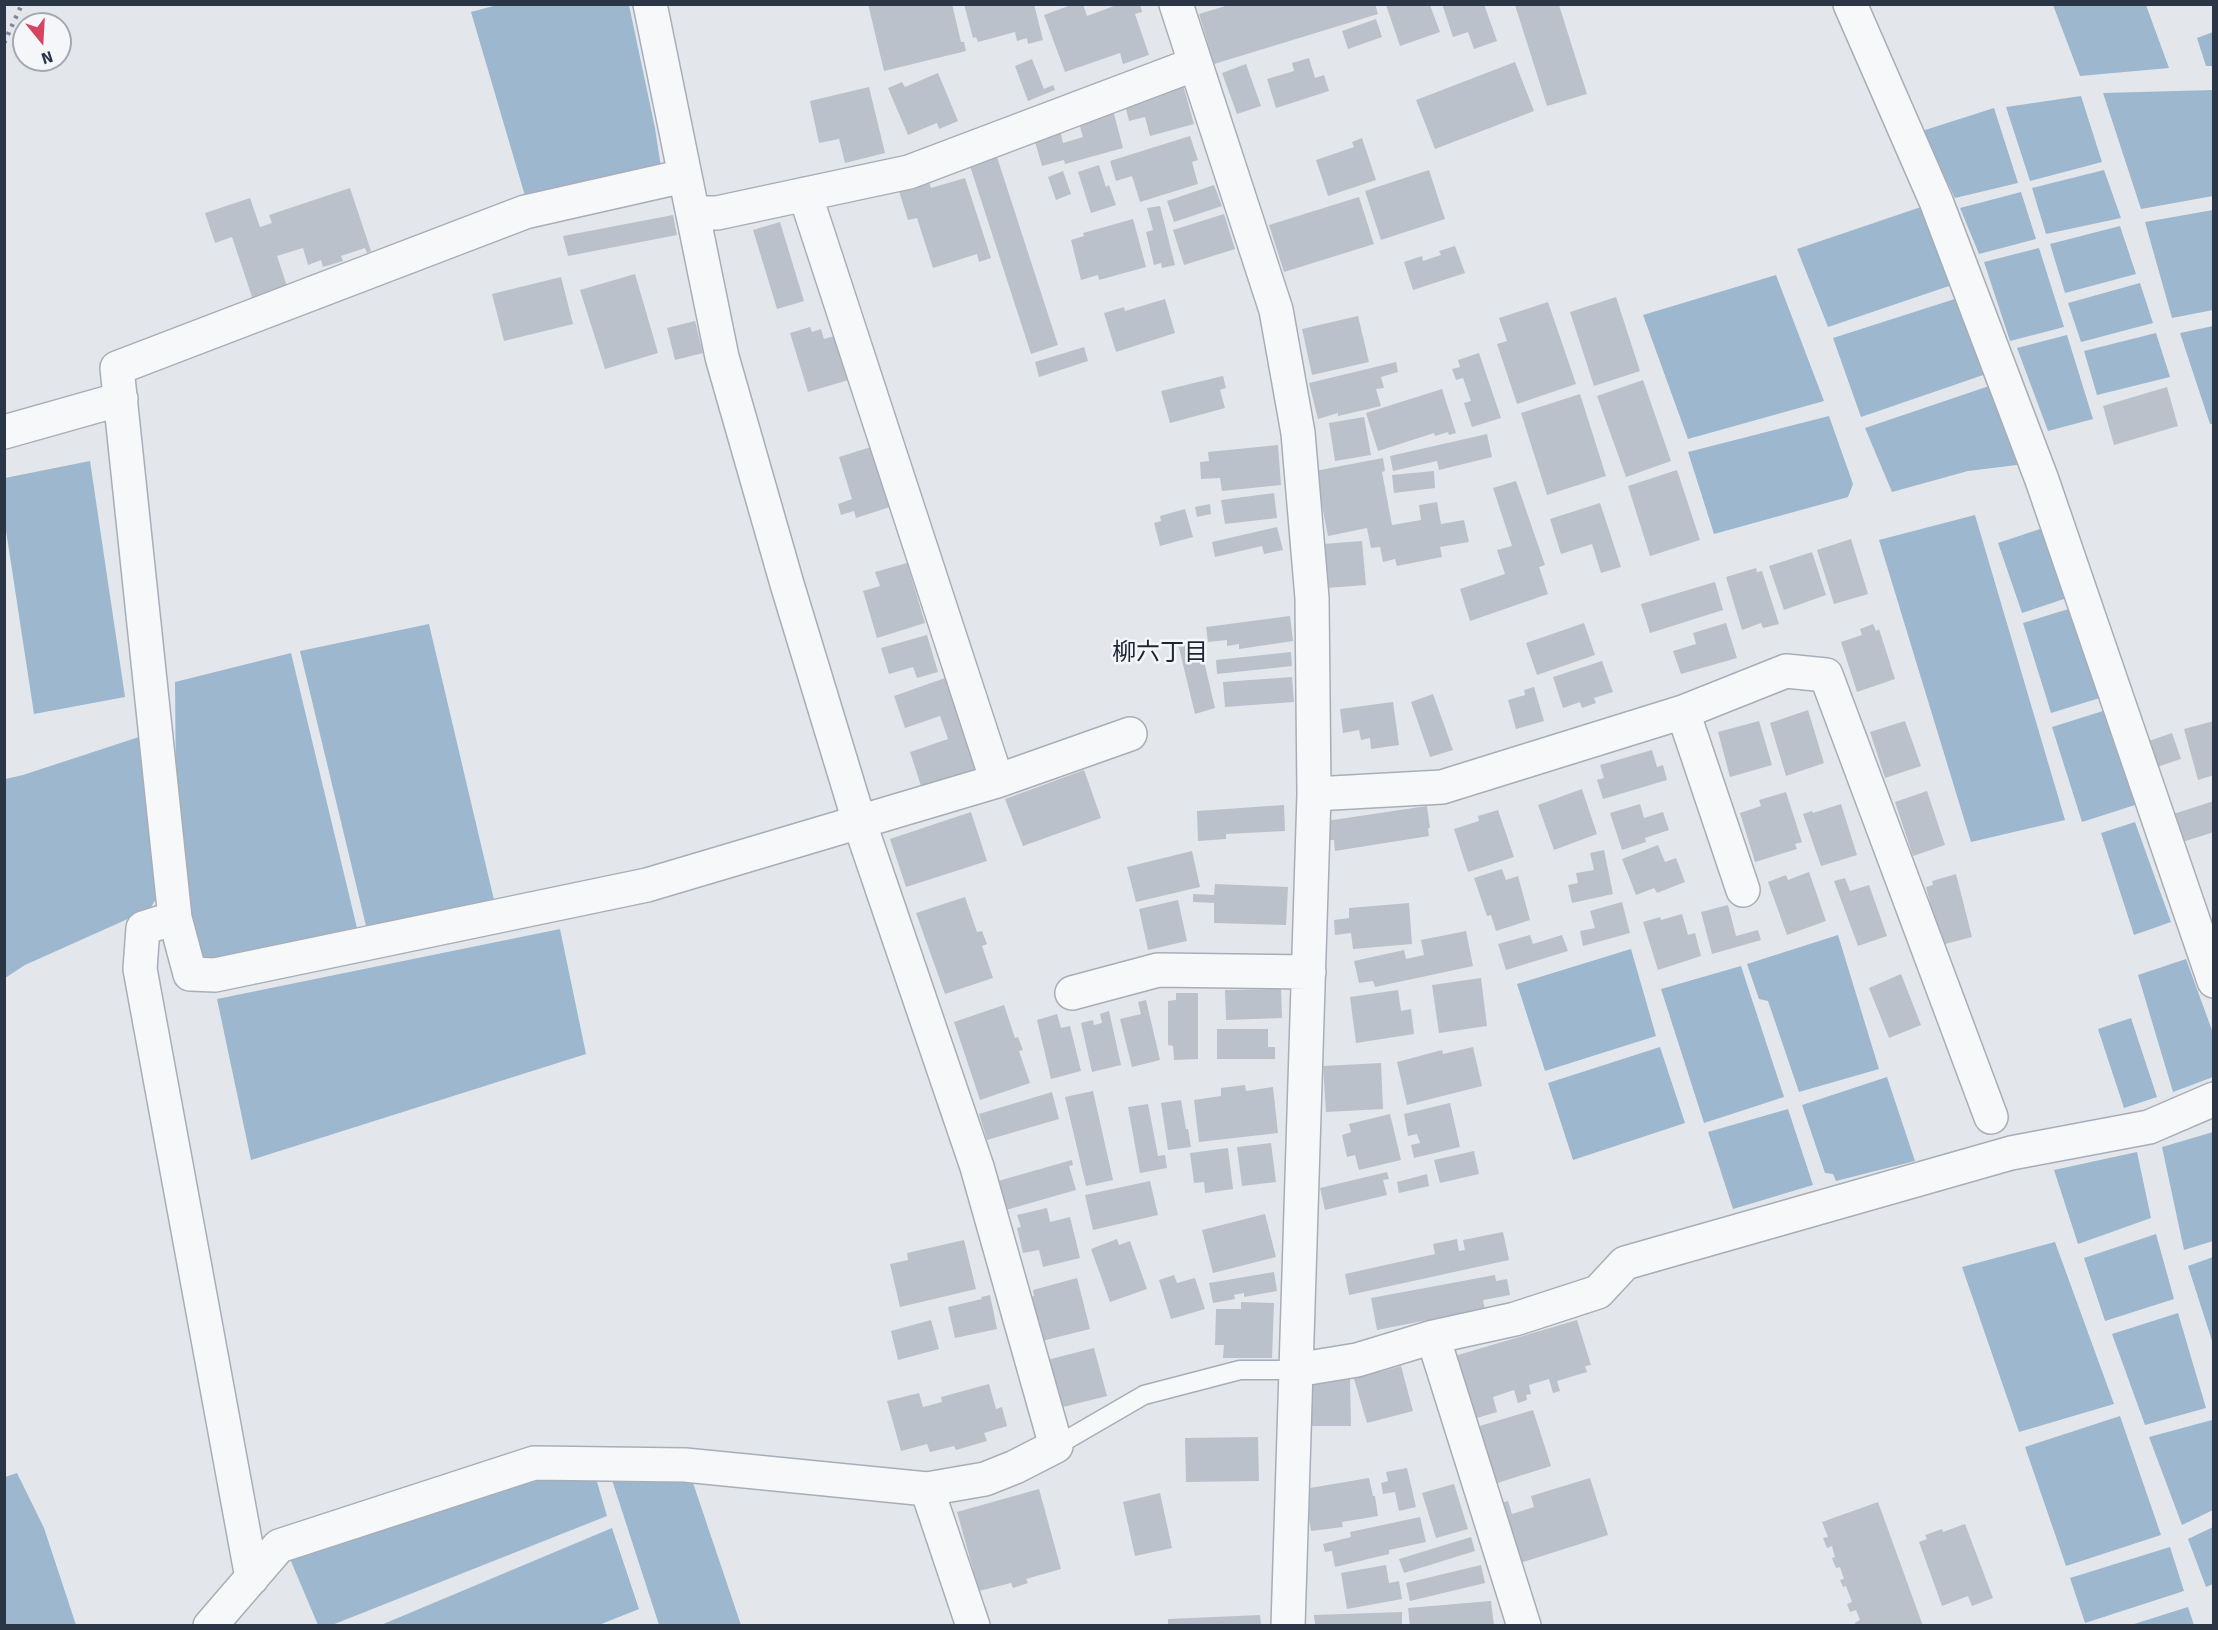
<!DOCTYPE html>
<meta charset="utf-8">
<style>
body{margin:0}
#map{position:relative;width:2218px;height:1630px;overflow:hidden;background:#e3e7ec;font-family:Signika,sans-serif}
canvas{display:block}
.frame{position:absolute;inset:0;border:6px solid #2a3646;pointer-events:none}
.north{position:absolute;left:12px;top:12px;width:60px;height:60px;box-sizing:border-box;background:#f4f6f9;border:2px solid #a3a9b1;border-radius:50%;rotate:162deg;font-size:16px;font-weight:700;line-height:24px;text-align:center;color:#2a3646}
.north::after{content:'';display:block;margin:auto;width:21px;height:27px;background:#d64462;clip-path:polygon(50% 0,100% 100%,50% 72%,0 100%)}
</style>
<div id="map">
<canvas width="2218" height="1630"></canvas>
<div class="frame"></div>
<div class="north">N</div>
</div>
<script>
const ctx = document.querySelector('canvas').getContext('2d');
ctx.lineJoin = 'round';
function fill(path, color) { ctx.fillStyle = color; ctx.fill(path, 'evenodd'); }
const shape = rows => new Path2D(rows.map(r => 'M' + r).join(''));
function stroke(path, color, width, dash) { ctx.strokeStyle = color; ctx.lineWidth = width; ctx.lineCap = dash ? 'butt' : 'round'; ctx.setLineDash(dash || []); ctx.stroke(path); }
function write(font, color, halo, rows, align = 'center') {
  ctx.font = font + ' Signika,"Noto Sans JP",sans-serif'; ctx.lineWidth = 5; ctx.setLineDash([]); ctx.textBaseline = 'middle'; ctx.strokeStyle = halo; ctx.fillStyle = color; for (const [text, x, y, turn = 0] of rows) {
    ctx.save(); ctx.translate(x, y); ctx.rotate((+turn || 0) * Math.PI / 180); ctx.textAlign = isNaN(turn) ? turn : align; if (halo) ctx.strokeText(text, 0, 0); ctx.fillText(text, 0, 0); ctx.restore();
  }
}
const water = shape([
 [501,4,629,5,655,128,661,167,525,196,471,12],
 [2053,5,2146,5,2169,68,2080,76],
 [2213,32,2213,66,2206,66,2197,38],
 [2213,90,2213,196,2141,209,2103,93],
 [2081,96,2102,162,2030,181,2006,107],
 [1994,108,2018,183,1955,198,1922,131],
 [2104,170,2121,218,2046,234,2032,188],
 [2021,192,2036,239,1979,254,1960,208],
 [1921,207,1958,283,1828,327,1797,249],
 [2213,210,2213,310,2172,318,2145,222],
 [2120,226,2136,274,2065,293,2050,244],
 [2039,248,2064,327,2010,341,1984,262],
 [1776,275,1824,401,1688,439,1643,315],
 [2140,283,2153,323,2081,342,2068,303],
 [1961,297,1992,372,1861,417,1833,338],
 [2213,326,2214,424,2210,424,2180,333],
 [2156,333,2170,377,2097,395,2084,351],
 [2067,335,2093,419,2048,431,2017,348],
 [1995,384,2025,464,1968,471,1892,492,1865,428],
 [1829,416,1853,484,1848,497,1714,534,1688,452],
 [90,461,125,697,34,714,5,524,5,478],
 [1975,515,2065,820,1971,842,1879,540],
 [2049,526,2073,596,2022,613,1998,543],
 [2075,607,2103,697,2051,713,2023,623],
 [429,624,494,900,366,926,300,651],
 [291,653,357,928,202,960,190,908,176,791,175,682],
 [2106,710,2135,805,2082,822,2052,727],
 [142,736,157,897,150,909,25,965,5,978,5,779,23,775],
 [2135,822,2171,922,2134,935,2101,833],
 [560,929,586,1054,251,1160,217,999],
 [1838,935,1879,1069,1799,1092,1768,1001,1759,999,1747,964],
 [1631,949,1656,1036,1545,1071,1517,984],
 [2186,959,2213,1033,2213,1077,2173,1092,2138,975],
 [1741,966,1784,1097,1704,1123,1661,989],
 [2131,1018,2157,1097,2124,1108,2098,1029],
 [1660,1047,1685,1123,1573,1160,1548,1083],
 [1887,1077,1915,1161,1836,1181,1833,1174,1825,1173,1802,1105],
 [1788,1109,1813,1185,1733,1209,1708,1132],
 [2213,1132,2213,1241,2184,1250,2162,1147],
 [2137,1152,2151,1218,2078,1244,2054,1170],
 [2156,1234,2174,1299,2105,1321,2084,1258],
 [2055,1242,2114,1404,2019,1432,1962,1267],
 [2213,1257,2214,1257,2213,1344,2188,1266],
 [2178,1313,2206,1408,2145,1425,2112,1334],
 [2120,1416,2161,1535,2066,1566,2025,1447],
 [2212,1420,2214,1426,2213,1510,2182,1525,2149,1437],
 [17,1473,44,1528,76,1625,5,1625,5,1477],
 [561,1475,595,1475,607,1516,332,1625,318,1625,290,1559,439,1505],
 [611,1477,691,1477,741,1625,659,1625],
 [2213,1527,2213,1584,2206,1587,2188,1539],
 [612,1528,639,1609,599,1625,381,1625],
 [2170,1547,2184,1591,2085,1623,2070,1578],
 [2188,1607,2194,1625,2131,1625]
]);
const building = shape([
 [868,4,952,4,961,42,964,42,966,51,884,71],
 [964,4,1034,4,1043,40,1028,44,1027,38,1017,41,1015,32,978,42,976,37,973,38],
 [1074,4,1083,4,1087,16,1114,6,1113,4,1140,4,1142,12,1135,14,1149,55,1123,64,1120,53,1065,72,1044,15],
 [1232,4,1375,4,1378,14,1214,64,1199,14],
 [1442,4,1484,4,1497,41,1474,49,1468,32,1453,37],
 [1386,5,1430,5,1440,32,1400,46],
 [1515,5,1559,5,1587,94,1547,106],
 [1376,19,1382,37,1348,49,1342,31],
 [1309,58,1315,78,1324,75,1329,91,1276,108,1267,79,1294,71,1292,63],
 [1032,59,1044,89,1053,85,1055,90,1028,101,1015,66],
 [1515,62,1534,111,1435,149,1416,100],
 [1246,64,1261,106,1237,114,1222,73],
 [938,73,958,121,939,129,937,123,908,135,888,88,902,82,905,87],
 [1183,85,1194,124,1150,136,1145,117,1129,121,1124,101],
 [869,87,885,153,845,163,839,139,819,143,810,101],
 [1113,110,1123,148,1065,164,1064,160,1042,166,1034,138,1060,130,1063,143,1083,137,1078,120],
 [1190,136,1198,160,1192,162,1198,184,1140,202,1132,176,1116,181,1110,161],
 [1362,138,1376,180,1328,196,1316,160,1354,147,1352,142],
 [997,157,1058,345,1031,354,970,166],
 [1099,165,1106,187,1109,185,1116,205,1091,213,1078,172],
 [1429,170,1445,219,1381,240,1365,191],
 [1063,171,1071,194,1056,200,1048,177],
 [965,178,991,258,979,262,977,254,933,268,917,218,908,220,899,191,929,182,931,188],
 [1214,185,1222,206,1174,222,1167,201],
 [350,188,371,251,367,253,365,248,341,256,343,261,323,267,321,260,308,265,303,248,277,256,288,289,253,300,232,237,215,243,205,213,250,198,260,227,272,223,269,215],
 [1359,197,1374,244,1284,272,1269,225],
 [1160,206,1175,265,1162,268,1161,263,1154,265,1146,232,1153,230,1147,208],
 [1224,214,1235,249,1184,265,1173,230],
 [673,215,677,235,568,256,563,236],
 [1133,219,1146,267,1099,280,1098,275,1081,280,1071,240,1084,236,1083,233],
 [780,222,804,301,777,309,753,230],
 [1455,246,1465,273,1413,290,1404,262,1422,256,1423,261,1441,255,1439,251],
 [635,274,658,353,605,369,580,290],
 [561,277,573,324,504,341,492,294],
 [1616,297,1640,371,1594,386,1570,312],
 [1165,299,1175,333,1116,352,1104,313,1124,307,1125,311],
 [1548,302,1576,384,1517,404,1497,344,1507,341,1499,318],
 [1358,316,1369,362,1312,375,1302,329],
 [695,321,703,353,675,360,667,328],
 [810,327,812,332,821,329,824,339,841,334,855,378,808,392,790,333],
 [1084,347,1088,361,1039,377,1035,362],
 [1479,353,1501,418,1472,427,1464,403,1471,401,1463,378,1456,380,1452,369,1460,367,1458,360],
 [1396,362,1398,372,1381,377,1384,388,1376,389,1381,406,1338,416,1338,413,1318,419,1309,383],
 [1223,376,1226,388,1220,390,1225,408,1170,423,1161,391],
 [1643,380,1671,461,1626,477,1597,396],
 [2167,387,2178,426,2114,445,2103,406],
 [1442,389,1456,433,1449,435,1448,432,1435,436,1434,433,1378,451,1366,413],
 [1580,394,1606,476,1547,495,1521,413],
 [1364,417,1371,455,1335,461,1329,423],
 [1487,434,1492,457,1439,470,1437,461,1393,471,1390,456],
 [1278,445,1281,485,1222,491,1220,478,1201,479,1200,462,1209,461,1208,452],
 [874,446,893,506,856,518,854,511,841,515,838,504,852,499,839,457],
 [1383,458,1385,471,1382,472,1392,525,1421,520,1419,505,1437,502,1441,524,1464,520,1469,542,1440,547,1442,557,1397,566,1395,559,1383,562,1380,547,1371,548,1367,528,1328,536,1315,471],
 [1677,470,1700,540,1650,556,1628,486],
 [1434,471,1435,488,1394,493,1392,475],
 [1516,481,1545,565,1539,567,1548,594,1470,621,1460,589,1505,574,1497,550,1512,546,1493,488],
 [1274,493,1277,518,1225,524,1221,500],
 [1600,503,1621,567,1601,573,1592,544,1561,554,1550,519],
 [1210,504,1211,514,1197,517,1195,507],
 [1185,509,1193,537,1160,546,1154,523,1161,521,1160,516],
 [1277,527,1283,550,1264,554,1262,546,1215,557,1212,542],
 [1851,539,1868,594,1834,604,1817,550],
 [1362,541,1366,585,1327,588,1323,544],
 [1812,552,1826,595,1784,610,1769,566],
 [907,563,925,623,877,638,863,591,880,586,875,572],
 [1756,568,1757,572,1762,571,1779,624,1763,628,1761,623,1742,630,1726,577],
 [1715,582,1723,610,1650,633,1641,604],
 [1290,616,1293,641,1239,649,1239,644,1227,646,1227,640,1208,642,1206,627],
 [1584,623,1595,655,1537,675,1526,643],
 [1726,623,1737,658,1681,674,1673,651,1696,644,1693,633],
 [1873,624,1876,631,1879,629,1895,679,1857,692,1841,642,1862,635,1860,629],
 [927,635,938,672,917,678,913,667,889,674,881,648],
 [1199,640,1215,708,1195,714,1178,644],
 [1291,652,1292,666,1217,674,1216,660],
 [1602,661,1613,692,1594,698,1596,703,1582,708,1580,702,1563,708,1553,677],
 [1292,677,1294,702,1225,707,1223,682],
 [945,678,976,770,922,789,910,752,948,739,940,716,905,728,894,696],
 [1534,687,1544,721,1516,729,1508,700,1525,695,1524,690],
 [1433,694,1453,750,1430,757,1411,702],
 [1393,702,1399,745,1371,749,1370,738,1361,740,1359,730,1343,733,1340,709],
 [1808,710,1824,763,1786,776,1770,723],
 [1759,721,1772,765,1730,777,1718,732],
 [1905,721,1921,766,1885,778,1870,732],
 [2214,721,2214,775,2198,780,2184,729],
 [2172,733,2181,759,2154,768,2146,742],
 [1652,750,1657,767,1663,765,1667,780,1603,799,1597,780,1604,778,1600,765],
 [1084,770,1101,818,1023,846,1005,799],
 [1582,789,1597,834,1554,850,1538,805],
 [1927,791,1945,845,1913,856,1895,802],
 [1786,792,1802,842,1795,844,1797,849,1755,862,1740,813,1761,806,1759,800],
 [2214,801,2214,832,2173,845,2164,817],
 [1640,804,1644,818,1663,812,1669,830,1645,838,1646,842,1622,850,1610,813],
 [1841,804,1857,855,1821,866,1803,814,1812,811,1813,813],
 [1284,805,1285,831,1226,834,1226,839,1198,841,1197,811],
 [1427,806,1430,828,1428,828,1429,836,1335,851,1334,840,1329,840,1326,821],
 [1498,810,1514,857,1468,872,1454,829,1479,821,1478,816],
 [971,812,987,861,906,887,890,839],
 [1658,845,1665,862,1676,858,1685,882,1657,893,1654,888,1636,895,1622,859],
 [1604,850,1613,894,1572,903,1568,885,1578,883,1576,873,1594,870,1590,853],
 [1192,851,1200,887,1136,902,1127,867],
 [1502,869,1506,880,1518,876,1530,920,1496,931,1491,915,1487,916,1474,878],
 [1809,872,1826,921,1787,935,1768,882,1786,875,1788,880],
 [1956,874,1972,937,1941,945,1926,887,1933,885,1932,881],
 [1845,878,1850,891,1869,885,1887,936,1858,946,1834,881],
 [1215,884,1288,887,1286,925,1214,923,1214,903,1193,902,1193,894,1214,895],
 [965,897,977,932,982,931,987,944,982,946,993,978,945,994,916,913],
 [1178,900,1187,941,1148,950,1139,909],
 [1622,902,1630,933,1583,946,1580,931,1595,928,1590,911],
 [1409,903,1412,944,1353,949,1351,933,1335,935,1334,920,1349,918,1349,908],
 [1728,905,1736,936,1758,930,1761,940,1712,954,1701,912],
 [1682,914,1688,935,1695,933,1701,956,1658,970,1643,922,1660,917,1661,920],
 [1466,931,1473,966,1375,987,1373,981,1359,983,1354,961,1404,950,1406,959,1424,955,1421,940],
 [1530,935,1533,944,1562,935,1568,951,1506,970,1498,944],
 [1901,974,1921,1025,1889,1038,1869,988],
 [1481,978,1487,1026,1439,1033,1432,985],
 [1281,989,1282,1018,1226,1020,1225,990],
 [1398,990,1401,1011,1411,1009,1414,1034,1356,1043,1350,997],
 [1176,993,1198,993,1198,1059,1174,1060,1173,1046,1168,1045,1168,1001,1176,1000],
 [1146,1000,1160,1060,1132,1067,1120,1019,1141,1014,1138,1002],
 [1004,1005,1015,1038,1018,1037,1023,1050,1019,1051,1030,1083,980,1100,954,1022],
 [1109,1011,1121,1065,1092,1072,1081,1023,1093,1020,1094,1025,1102,1023,1100,1014],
 [1057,1014,1061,1028,1070,1026,1081,1071,1051,1079,1037,1020],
 [1217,1029,1268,1029,1268,1047,1275,1047,1275,1059,1217,1059],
 [1473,1047,1482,1086,1407,1105,1397,1062,1442,1050,1443,1054],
 [1381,1063,1383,1109,1326,1112,1323,1066],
 [1245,1085,1246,1091,1273,1087,1278,1133,1199,1142,1194,1100,1221,1096,1221,1088],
 [1093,1091,1113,1180,1086,1186,1065,1097],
 [1052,1092,1059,1119,987,1140,979,1114],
 [1181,1100,1186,1129,1188,1129,1191,1147,1168,1150,1161,1103],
 [1450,1103,1460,1147,1414,1158,1411,1145,1420,1143,1417,1134,1408,1136,1404,1114],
 [1148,1104,1158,1156,1165,1155,1167,1168,1140,1173,1128,1107],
 [1390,1114,1401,1160,1359,1170,1355,1155,1347,1157,1342,1135,1351,1132,1349,1124],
 [1271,1143,1276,1182,1242,1186,1237,1147],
 [1228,1148,1233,1189,1205,1193,1204,1182,1194,1183,1190,1153],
 [1474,1151,1479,1174,1440,1183,1434,1160],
 [1072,1160,1073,1165,1069,1166,1076,1190,1006,1210,998,1181],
 [1387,1172,1389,1179,1383,1180,1387,1195,1325,1210,1320,1188],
 [1427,1174,1429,1186,1399,1193,1397,1182],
 [1150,1181,1158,1215,1093,1230,1085,1195],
 [1047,1208,1050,1222,1070,1217,1080,1258,1043,1267,1039,1250,1023,1253,1017,1228,1021,1227,1017,1215],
 [1265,1214,1276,1257,1213,1273,1202,1230],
 [1503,1232,1509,1260,1349,1295,1345,1274,1435,1254,1433,1244,1457,1239,1459,1251,1465,1250,1463,1240],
 [1117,1239,1119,1245,1130,1241,1147,1289,1110,1302,1091,1249],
 [964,1240,976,1289,900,1307,890,1264,908,1260,907,1253],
 [1274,1272,1277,1291,1244,1297,1244,1293,1234,1295,1235,1299,1213,1303,1209,1283],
 [1174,1275,1177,1283,1195,1278,1205,1309,1171,1319,1159,1280],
 [1495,1275,1496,1281,1507,1279,1510,1295,1483,1300,1485,1309,1377,1330,1371,1298],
 [1077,1278,1090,1329,1038,1342,1027,1298,1034,1296,1033,1290],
 [990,1295,997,1329,955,1338,948,1307,982,1299,981,1297],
 [1241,1302,1274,1303,1272,1358,1223,1358,1224,1345,1215,1345,1216,1309,1241,1309],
 [931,1320,939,1349,898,1360,891,1331],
 [1577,1320,1591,1365,1585,1366,1587,1372,1557,1381,1560,1391,1553,1393,1549,1379,1529,1385,1531,1394,1526,1395,1527,1400,1518,1403,1514,1390,1493,1397,1497,1412,1470,1420,1451,1357],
 [1094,1348,1107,1396,1055,1409,1043,1361],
 [1378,1365,1380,1372,1401,1366,1413,1411,1367,1423,1352,1372],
 [1309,1379,1350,1379,1351,1426,1310,1426],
 [989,1384,996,1409,1002,1407,1007,1426,984,1433,987,1441,956,1450,954,1446,930,1452,927,1444,901,1451,887,1401,919,1393,923,1407,942,1402,941,1397],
 [1533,1410,1551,1466,1491,1485,1473,1428],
 [1258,1437,1259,1481,1186,1482,1185,1438],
 [1407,1468,1416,1507,1399,1511,1395,1492,1383,1494,1381,1483,1388,1481,1386,1472],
 [1369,1478,1373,1496,1375,1496,1378,1516,1342,1522,1343,1527,1311,1531,1304,1489],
 [1590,1478,1608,1535,1517,1564,1498,1504,1508,1501,1512,1514,1534,1507,1531,1496],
 [1454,1484,1468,1529,1436,1538,1422,1493],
 [1039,1489,1061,1569,1026,1579,1028,1583,1013,1588,1011,1583,979,1591,957,1512],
 [1160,1493,1172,1548,1135,1556,1123,1502],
 [1878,1502,1923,1626,1856,1626,1855,1623,1860,1620,1856,1610,1850,1612,1847,1604,1852,1602,1846,1586,1843,1587,1840,1580,1844,1579,1840,1567,1836,1568,1832,1558,1835,1557,1832,1546,1827,1548,1823,1538,1828,1537,1822,1522],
 [1420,1517,1426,1542,1389,1550,1389,1554,1335,1567,1332,1551,1325,1552,1323,1544,1351,1537,1350,1532],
 [1965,1524,1993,1598,1972,1606,1968,1596,1942,1606,1919,1542,1927,1539,1925,1535,1942,1529,1943,1532],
 [1471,1537,1475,1551,1404,1573,1399,1559],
 [1386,1565,1389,1583,1399,1581,1402,1599,1347,1609,1341,1573],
 [1481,1565,1485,1583,1410,1601,1406,1583],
 [1491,1601,1494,1626,1410,1626,1408,1608],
 [1402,1612,1402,1626,1315,1624,1314,1615],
 [1260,1615,1261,1626,1168,1626,1168,1619]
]);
const lane = shape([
 [1056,1446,1144,1395,1240,1370,1296,1370]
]);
const street = shape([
 [1176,4,1276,310,1298,433,1312,598,1314,794,1288,1626],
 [1850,4,1936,201,2042,480,2214,981],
 [805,194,997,781],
 [693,213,717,213,909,172,1195,64],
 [4,432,121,399],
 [1683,712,1743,890],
 [1314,794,1442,787,1683,712,1786,671,1826,675,1991,1117],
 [175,918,190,974,215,975,647,885,997,781,1130,734],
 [1072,993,1158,970,1309,972],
 [1433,1337,1524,1626],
 [1296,1370,1357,1360,1433,1337,1515,1319,1598,1292,1625,1263,2011,1153,2149,1127,2214,1099],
 [927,1489,973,1626],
 [252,1578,140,969,143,928,175,918,117,368,525,212,684,176],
 [210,1626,279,1546,534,1463,685,1465,927,1489,985,1479,1015,1467,1056,1446,977,1167,859,821,787,584,722,357,650,4]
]);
const rail = shape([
 [4,43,22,4]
]);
const neighbourhoodNames = [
 ["柳六丁目",1160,654]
];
fill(water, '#9db7ce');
fill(building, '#bac1ca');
stroke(lane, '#a8aeb7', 21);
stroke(street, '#a8aeb7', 36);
stroke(lane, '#f7f8fa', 18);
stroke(street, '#f7f8fa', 33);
stroke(rail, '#7c8897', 4.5, [3, 6]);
write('24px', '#1c2637', '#f4f6f9', neighbourhoodNames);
</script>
